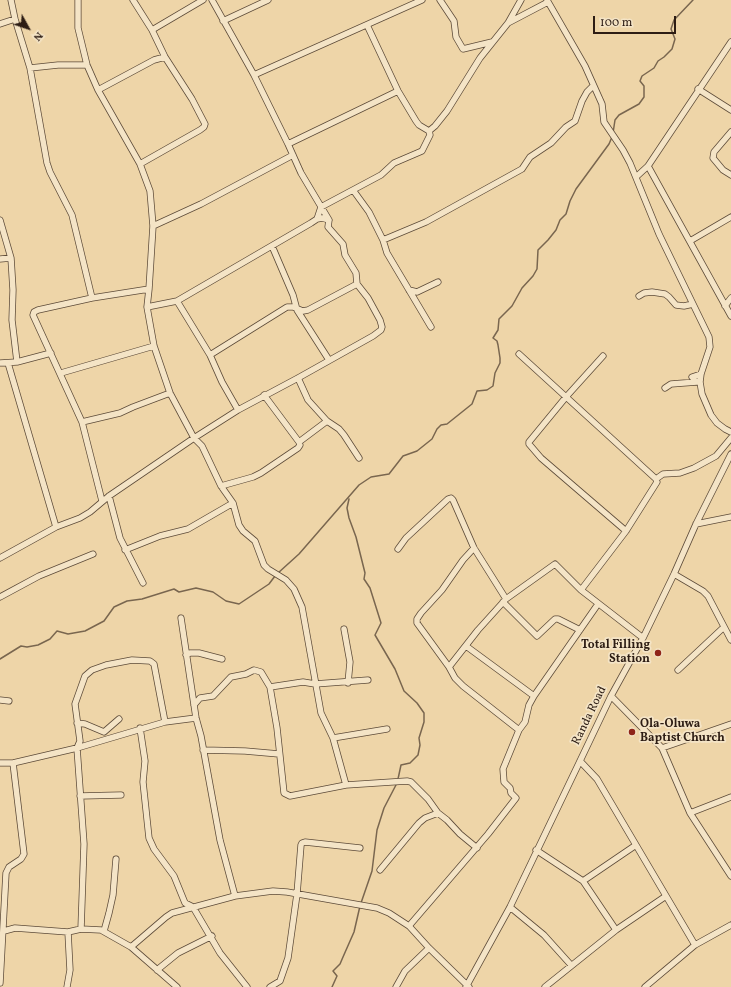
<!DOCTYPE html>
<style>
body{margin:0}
#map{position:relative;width:731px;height:987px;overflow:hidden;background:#eed5a8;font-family:Vollkorn,serif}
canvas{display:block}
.north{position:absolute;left:8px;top:8px;width:40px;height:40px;-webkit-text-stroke:3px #f4e4c6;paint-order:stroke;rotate:130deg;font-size:11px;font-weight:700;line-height:16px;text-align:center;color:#2d1d14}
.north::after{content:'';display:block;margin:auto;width:14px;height:18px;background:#2d1d14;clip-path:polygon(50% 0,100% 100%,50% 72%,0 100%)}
.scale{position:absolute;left:593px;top:16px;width:83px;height:18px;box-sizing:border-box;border:2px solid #2d1d14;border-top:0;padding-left:5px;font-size:12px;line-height:14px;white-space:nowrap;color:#2d1d14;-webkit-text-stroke:3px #f4e4c6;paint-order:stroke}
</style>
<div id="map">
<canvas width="731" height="987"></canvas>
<div class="north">N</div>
<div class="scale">100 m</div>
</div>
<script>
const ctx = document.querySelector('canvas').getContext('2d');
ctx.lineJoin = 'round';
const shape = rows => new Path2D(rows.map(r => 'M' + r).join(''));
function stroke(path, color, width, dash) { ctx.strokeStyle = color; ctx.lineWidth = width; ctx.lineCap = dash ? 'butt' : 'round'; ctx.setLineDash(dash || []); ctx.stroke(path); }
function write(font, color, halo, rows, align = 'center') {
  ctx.font = font + ' Vollkorn,serif'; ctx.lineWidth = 3.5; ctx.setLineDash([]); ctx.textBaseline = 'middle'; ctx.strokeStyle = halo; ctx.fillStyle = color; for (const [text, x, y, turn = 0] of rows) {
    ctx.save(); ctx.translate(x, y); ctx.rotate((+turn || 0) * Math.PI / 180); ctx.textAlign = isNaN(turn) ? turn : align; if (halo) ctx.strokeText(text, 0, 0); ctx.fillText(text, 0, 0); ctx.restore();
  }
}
const stream = shape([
 [613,133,615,120,619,115,639,104,644,97,644,86,640,81,642,76,654,68,658,61,664,57,672,49,675,39,671,29,674,20,693,0],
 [349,499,347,508,349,518,356,537,365,573,364,579,370,588,381,623,375,635,395,669,404,691,417,703,424,713,424,722,419,738,420,745,418,755,410,763,401,765,398,779],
 [278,573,299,554,359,485,371,477,389,474,403,456,417,451,432,439,437,429,441,425,447,424,472,404,477,391,487,390,493,386,495,373,500,363,500,358,498,345,497,341,493,338,498,330,499,319,512,306,522,288,533,276,537,269,538,250,548,240,556,230,560,220,566,214,570,201,576,189,609,144,612,137],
 [0,659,21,646,27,647,38,645,50,639,57,631,68,634,85,631,104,621,114,607,127,601,142,599,174,589,179,592,196,588,213,592,226,601,239,604,269,584,275,576],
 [361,903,372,871,377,830,384,808,397,783],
 [332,987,337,976,333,971,340,964,343,957,354,932,360,906]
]);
const minor = shape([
 [11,0,15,19,30,68,47,163,50,172,72,215,92,298],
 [78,0,78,28,87,65,98,90,140,164,150,191,153,226,149,289,147,307,154,346,170,393,194,438,202,446,221,486,233,503,239,525,243,531,255,541,264,565,268,569,286,580,294,589,302,607,321,713,333,738,346,785],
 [133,0,152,30,165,57,192,99,205,124,204,127,200,130,140,164],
 [212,0,254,75,288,144,301,173,329,220],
 [440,0,454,21,456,37,463,49,492,42],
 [547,0,585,66,602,104,604,122,623,150,630,163,659,234,709,337,710,347,701,374,700,382,702,394,711,415,717,423,725,429,731,432],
 [223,21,268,0],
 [508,23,548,2],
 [0,24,15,19],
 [367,25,398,91,416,121,419,125,429,131],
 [152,30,203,0],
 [30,68,58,65,87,65],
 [254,75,422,0],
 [698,89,731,110],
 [98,90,154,60,165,57],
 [429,131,435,126,447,111,480,58,508,23,521,0],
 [731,132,714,152,713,158,723,170,731,175],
 [288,144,398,91],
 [648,166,731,316],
 [636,177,648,166,731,42],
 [353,190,369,212,383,240,387,253,431,327],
 [0,220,11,258,13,290,12,320,17,362],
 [153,226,201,204,293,155],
 [383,240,426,222,522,169,530,157,551,143,566,127,575,121,582,101,587,92,593,86],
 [690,241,731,217],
 [272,246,293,295,297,310,329,360],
 [0,259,11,258],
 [409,290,417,292,438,282],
 [639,296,644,293,652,292,665,294,669,297,676,305,684,306,693,304],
 [177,301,210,355,287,307,293,307,303,311,308,310,357,284],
 [725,306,731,298],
 [147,307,177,301,311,223,317,219,321,207,381,175,394,163,422,151,430,135,429,131],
 [519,354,656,479,657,482,626,531,581,590],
 [210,355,222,382,238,410],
 [603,356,566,397,529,442,529,444,541,458,626,531],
 [0,363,17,362,51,353],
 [8,363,56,527],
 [61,373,154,346],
 [298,378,308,400,327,421,339,429,344,435,359,458],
 [665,388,671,384,697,382,692,377,701,374],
 [82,422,120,413,133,407,170,393],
 [299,442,327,421],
 [656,479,663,474,680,473,694,468,716,456,731,438],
 [221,486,253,477,261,473,298,448,300,445,299,442,264,395],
 [109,496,120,538,143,583],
 [102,501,82,422,33,315,34,312,38,310,92,298,149,289],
 [696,524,731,517],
 [474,548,463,560,442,590,421,613,417,619,417,623,449,667,455,678,463,686,519,730,525,722,529,705,534,696,598,604],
 [398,549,406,538,448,499,451,498,453,500,474,548,506,599],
 [125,550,160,536,188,529,233,503],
 [0,558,56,527,80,518,90,512,109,496,194,438,238,410,298,378,373,336,381,330,382,327,380,320,368,298,357,284,356,273,345,255,343,244,328,227,329,220,322,218,317,219],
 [674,574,703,591,708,596,731,640],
 [0,597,39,576,93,554],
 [503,602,537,636,555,619,558,619,580,630],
 [181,618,196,718,201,736,220,840,235,896],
 [344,629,350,662,348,683],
 [466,646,534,696],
 [186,655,190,653,199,653,222,659],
 [449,667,478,630,506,599,555,564,581,590,643,638],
 [678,670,724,627],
 [368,680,315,684,303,682,270,687,277,728,284,793,290,796,346,785,407,781,411,782,428,799,438,813,447,820,460,834,477,848],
 [611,696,662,748,690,813,731,876],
 [0,700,9,701],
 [194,705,200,698,213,696,231,677,246,674,254,670,261,672,270,687],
 [77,723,85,724,104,732,119,719],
 [140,728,145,761,143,782,149,838,154,849,174,876,185,903,193,907,220,953,247,987],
 [333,738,387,729],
 [662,748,731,724],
 [203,750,245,751,279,754],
 [580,761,597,779,695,945],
 [0,763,13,763,77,748,165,722,196,718],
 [80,796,121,795],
 [690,813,731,797],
 [536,850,583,881,616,930],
 [380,870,419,823,425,818,438,813],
 [583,881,636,845],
 [510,907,544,935,571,965],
 [409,926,488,834,516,798,511,793,510,788,504,782,503,769,519,730],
 [81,929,84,844,77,748,80,741,75,704,85,676,92,670,106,665,132,660,150,661,154,664,165,722],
 [4,931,15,928,68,932,81,929,101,930,131,947,177,987],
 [104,931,109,913,113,895,116,859],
 [131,947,166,917,172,913,235,896,273,891,287,892,377,908,389,913,409,926,429,948,469,987],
 [157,970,178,953,212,936],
 [0,983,6,873,9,867,21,859,24,854,13,763],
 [67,987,70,970,68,932],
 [270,987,280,981,288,958,297,894,301,845,302,843,305,842,360,848],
 [396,987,405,971,429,948],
 [466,987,510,907,580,761,611,696,643,638,674,574,696,524,731,454],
 [545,987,616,930,666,896],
 [645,987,695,945,731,925]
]);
const markers = [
 [658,653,4,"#8f2418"],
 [632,732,4,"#8f2418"]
];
const poiNames = [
 ["Total Filling",650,646],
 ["Station",650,660],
 ["Ola-Oluwa",640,725,"left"],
 ["Baptist Church",640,739,"left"]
];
const streetNames = [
 ["Randa Road",590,716,-64]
];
stroke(stream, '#79664f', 1.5);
stroke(minor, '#5d4b39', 7);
stroke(minor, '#f4e4c6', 5.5);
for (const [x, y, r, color] of markers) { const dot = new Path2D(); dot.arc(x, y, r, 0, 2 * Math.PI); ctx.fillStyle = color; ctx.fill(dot); stroke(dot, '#f4e4c6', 1.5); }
write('bold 12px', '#2d1d14', '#f4e4c6', poiNames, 'right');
write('12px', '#2d1d14', '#f4e4c6', streetNames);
</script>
